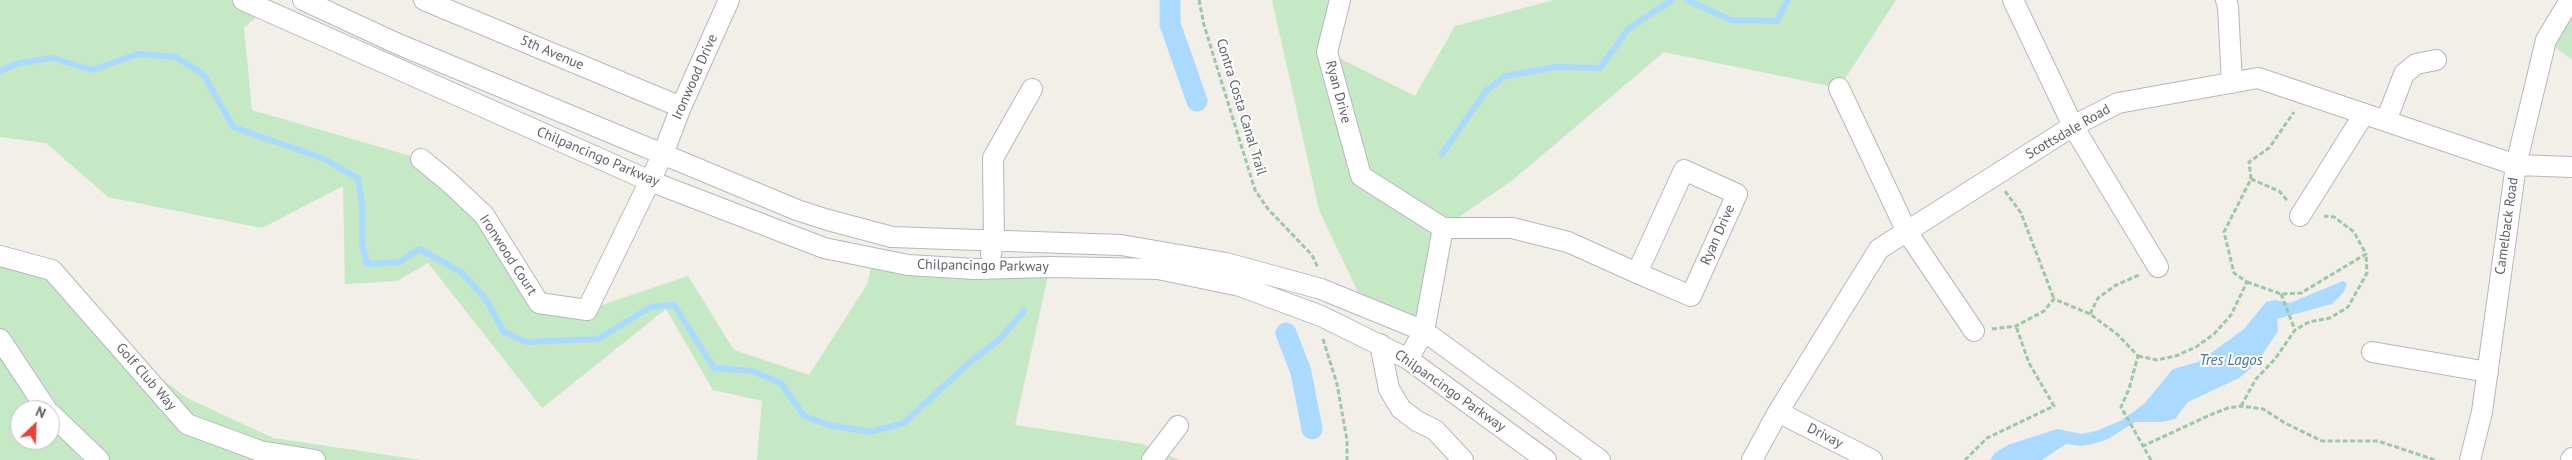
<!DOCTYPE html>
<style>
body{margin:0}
#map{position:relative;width:2572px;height:460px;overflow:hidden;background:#f1efe8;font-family:"PT Sans",sans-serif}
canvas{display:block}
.north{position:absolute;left:10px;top:400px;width:50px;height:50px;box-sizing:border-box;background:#fff;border:1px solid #bfc1c3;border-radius:50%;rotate:24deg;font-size:14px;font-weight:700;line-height:20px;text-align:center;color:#5f6368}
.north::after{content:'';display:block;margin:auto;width:18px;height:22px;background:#ea4335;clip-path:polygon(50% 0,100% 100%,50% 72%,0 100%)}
</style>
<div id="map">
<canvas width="2572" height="460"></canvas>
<div class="north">N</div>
</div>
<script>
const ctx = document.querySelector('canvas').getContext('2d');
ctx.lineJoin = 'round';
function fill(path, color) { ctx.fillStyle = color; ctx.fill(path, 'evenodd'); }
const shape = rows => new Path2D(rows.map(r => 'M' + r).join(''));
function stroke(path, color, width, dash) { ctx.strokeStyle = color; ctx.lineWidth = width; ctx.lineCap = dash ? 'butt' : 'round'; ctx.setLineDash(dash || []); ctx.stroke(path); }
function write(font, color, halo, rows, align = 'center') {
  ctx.font = font + ' "PT Sans",sans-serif'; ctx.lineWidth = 4; ctx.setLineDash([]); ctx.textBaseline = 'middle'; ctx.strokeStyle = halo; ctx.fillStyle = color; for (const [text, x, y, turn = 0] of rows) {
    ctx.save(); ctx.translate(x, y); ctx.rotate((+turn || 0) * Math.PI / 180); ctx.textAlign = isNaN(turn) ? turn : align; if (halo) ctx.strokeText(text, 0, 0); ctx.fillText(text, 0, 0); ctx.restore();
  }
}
const green = shape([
 [0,0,243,0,263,11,244,28,252,110,421,159,449,182,539,303,587,310,688,276,734,350,809,375,868,283,872,258,1050,267,1015,425,1142,444,1179,460,757,460,762,401,713,390,666,309,542,408,428,263,397,281,345,284,343,186,262,228,108,197,46,143,0,137],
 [1272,0,1340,0,1327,52,1415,96,1455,26,1554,0,1896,0,1839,88,1664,52,1514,179,1443,228,1424,331,1365,307,1319,210],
 [2572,0,2572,60,2546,40],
 [0,256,52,270,123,350,187,398,273,438,421,460,0,460],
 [20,410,50,410,50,440,20,440]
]);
const water = shape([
 [2343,281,2347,284,2343,293,2332,304,2277,319,2278,331,2256,364,2239,378,2188,402,2175,419,2162,422,2135,422,2108,439,2093,444,2081,446,2066,444,2042,460,1990,460,1995,453,2008,445,2057,429,2082,434,2096,431,2120,421,2144,404,2173,369,2198,362,2222,345,2244,329,2266,302,2275,300,2290,303]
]);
const stream = shape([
 [1687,0,1731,20,1777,21,1788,0],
 [0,71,19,63,53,58,92,70,138,54,176,57,204,75,233,127,322,158,358,178,362,204,362,243,367,264,400,262,419,249,461,272,485,298,504,332,526,342,598,339,651,307,674,305,714,368,752,371,781,383,804,416,828,425,870,432,904,423,970,362,999,340,1024,311],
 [1442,154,1486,91,1505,76,1556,67,1600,68,1628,29,1672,0]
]);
const canal = shape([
 [1170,0,1170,24,1197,101],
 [1286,333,1301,372,1312,429]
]);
const path = shape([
 [1199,0,1204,25,1255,190,1268,209,1312,255,1318,268],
 [2251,179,2249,162,2269,148,2294,112],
 [2005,191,2021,213,2054,299],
 [2247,282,2281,294,2301,293,2366,254,2354,232,2334,217,2324,216],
 [2281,294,2295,330],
 [2090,314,2098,298,2116,285,2139,275],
 [1992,329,2016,326,2044,311,2054,299,2090,314,2118,335,2138,356,2129,389,2121,407,2143,446],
 [1323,339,1337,384,1347,440,1347,460],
 [2138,356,2157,360,2176,356,2196,347,2214,334,2231,315,2247,282,2234,273,2224,232,2251,179,2279,191,2287,200],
 [2241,406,2256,379,2275,359,2295,330,2309,322,2330,318,2348,307,2367,273,2366,254],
 [1965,460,1987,438,2054,406,2029,363,2016,326],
 [2151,460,2143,446,2210,415,2228,408,2241,406,2263,409,2285,423,2322,441,2378,441,2435,460]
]);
const minor = shape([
 [243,0,650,181,824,248,908,265,975,269,1050,267,1158,269,1240,286,1321,316,1408,359,1546,460],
 [303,0,398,44,797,210,828,220,892,237,1121,245,1226,263,1321,289,1424,331,1600,460],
 [424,0,681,107],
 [1340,0,1327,52,1361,176,1443,228,1512,228,1568,242,1637,273,1691,296,1737,194,1684,170,1637,273],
 [2013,0,2073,126,2158,267],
 [2226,0,2228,7,2232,83],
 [1839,88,1907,232,1974,331],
 [2386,121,2404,74,2416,64,2436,60],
 [421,159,449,182,484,215,539,303,587,310,663,154,681,107,729,0],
 [2300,216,2364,114],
 [991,254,994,241,993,158,1032,89],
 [0,256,52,270,187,424,260,451,315,460],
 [0,339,47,410],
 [1380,344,1389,389,1401,409,1417,421,1435,430,1463,460],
 [2372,352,2488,372],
 [1408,359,1424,331,1443,228],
 [1778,412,1872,460],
 [50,413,99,460],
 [1152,460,1178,426],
 [1752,460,1778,412,1879,249,2073,126,2118,103,2258,78,2516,165,2572,167],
 [2470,460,2482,412,2516,165,2546,40,2570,0],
 [2571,460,2572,458]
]);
const streetNames = [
 ["5th Avenue",552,53,23],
 ["Ironwood Drive",695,77,-66],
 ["Ryan Drive",1338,92,75],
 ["Contra Costa Canal Trail",1241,107,73],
 ["Scottsdale Road",2068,132,-30],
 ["Chilpancingo Parkway",598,157,23],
 ["Camelback Road",2507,226,-82],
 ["Ryan Drive",1718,235,-66],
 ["Ironwood Court",508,255,57],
 ["Chilpancingo Parkway",983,266,1],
 ["Golf Club Way",146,377,49],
 ["Chilpancingo Parkway",1450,391,35],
 ["Drivay",1825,436,27]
];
const waterNames = [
 ["Tres Lagos",2231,361]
];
fill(green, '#c5e8c5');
fill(water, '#aadaff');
stroke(stream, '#aadaff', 6);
stroke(canal, '#aadaff', 21);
stroke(minor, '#b5b8bc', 22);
stroke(path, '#9cc7a9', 3, [5, 2.5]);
stroke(minor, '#fff', 20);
write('14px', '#5f6368', '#fff', streetNames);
write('italic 15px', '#4174aa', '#fff', waterNames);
</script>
